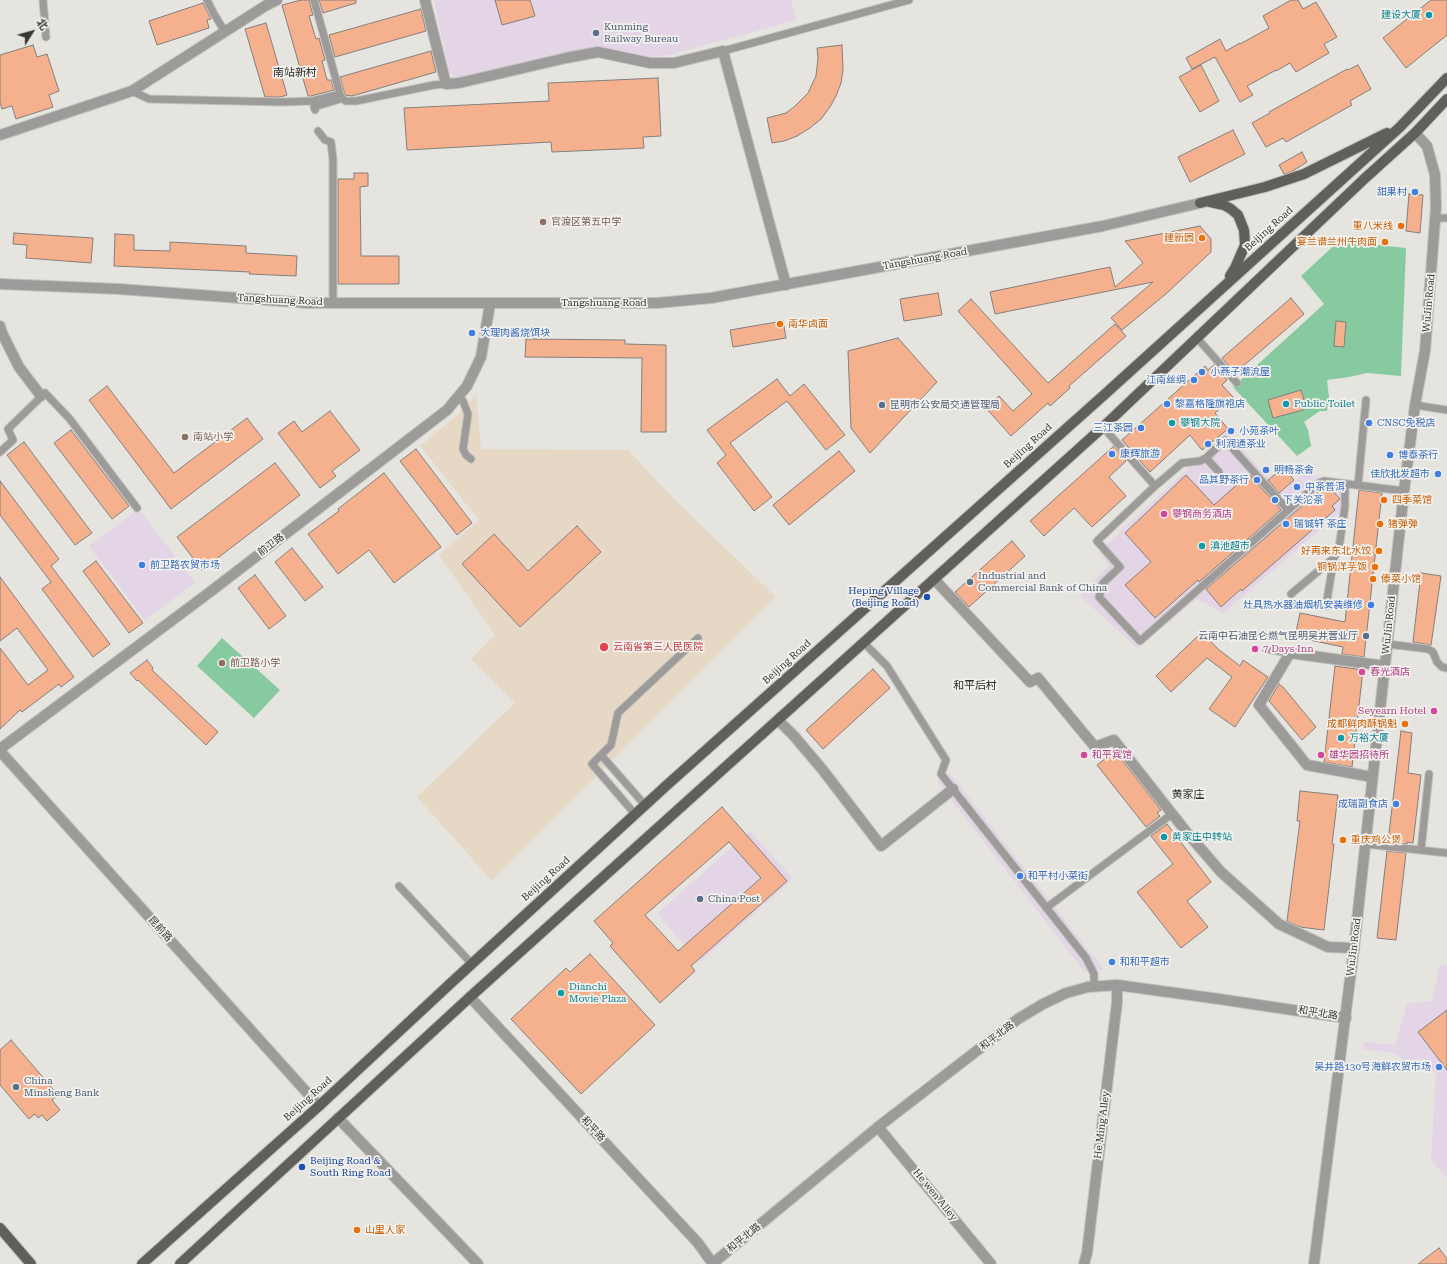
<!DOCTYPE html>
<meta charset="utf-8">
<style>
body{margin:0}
#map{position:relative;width:1447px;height:1264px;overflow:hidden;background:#e5e4df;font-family:"Roboto Serif","Noto Sans SC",serif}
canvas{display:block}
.north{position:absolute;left:12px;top:12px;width:40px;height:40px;-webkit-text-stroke:3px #f3f1ed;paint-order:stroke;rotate:53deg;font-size:11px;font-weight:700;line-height:16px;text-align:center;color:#383736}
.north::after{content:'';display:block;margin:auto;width:14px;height:18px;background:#383736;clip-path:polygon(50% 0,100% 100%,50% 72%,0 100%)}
</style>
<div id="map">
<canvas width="1447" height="1264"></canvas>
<div class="north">北</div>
</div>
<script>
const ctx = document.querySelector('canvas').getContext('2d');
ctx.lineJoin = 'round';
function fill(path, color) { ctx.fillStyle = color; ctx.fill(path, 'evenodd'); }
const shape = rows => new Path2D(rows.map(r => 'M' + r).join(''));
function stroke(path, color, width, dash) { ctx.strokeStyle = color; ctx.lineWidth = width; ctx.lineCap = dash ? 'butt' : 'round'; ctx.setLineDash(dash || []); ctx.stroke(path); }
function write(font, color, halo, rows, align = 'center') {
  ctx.font = font + ' "Roboto Serif","Noto Sans SC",serif'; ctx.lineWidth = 3.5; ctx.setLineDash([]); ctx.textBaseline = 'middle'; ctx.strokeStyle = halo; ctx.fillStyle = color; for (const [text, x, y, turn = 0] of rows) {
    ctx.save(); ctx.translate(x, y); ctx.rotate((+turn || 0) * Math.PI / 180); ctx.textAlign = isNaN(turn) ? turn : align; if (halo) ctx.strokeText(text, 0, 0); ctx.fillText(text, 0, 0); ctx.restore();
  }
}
const commercial = shape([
 [434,0,791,0,796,20,672,54,653,58,630,54,599,46,461,80,450,73],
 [1227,432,1281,492,1310,468,1315,476,1341,481,1340,513,1223,613,1197,599,1137,648,1080,596,1109,565,1099,552],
 [139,509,195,583,145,620,89,546],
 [949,772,1104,970,1084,971,937,781],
 [750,831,793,879,700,962,657,914],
 [1440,965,1447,965,1447,1178,1431,1160,1436,1074,1425,1060,1403,1059,1394,1053,1363,1049,1364,1042,1395,1045,1407,1004,1432,1001]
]);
const medical = shape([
 [476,395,481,449,628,450,674,499,776,597,492,881,417,797,515,703,471,659,495,635,439,555,479,520,420,446,460,413]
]);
const green = shape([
 [1339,241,1406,248,1401,376,1367,373,1349,377,1327,380,1329,397,1327,411,1320,411,1304,422,1308,430,1311,446,1297,456,1233,387,1324,304,1301,276],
 [222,638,280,690,254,718,197,666]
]);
const building = shape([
 [301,0,309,0,313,15,309,16,316,39,319,38,325,60,322,61,327,80,331,80,334,90,311,96,308,96,282,5,301,0],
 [319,0,356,0,356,3,323,13,319,0],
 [495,0,530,0,535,16,502,25,495,0],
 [1291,0,1298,0,1303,9,1316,2,1337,37,1324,44,1329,53,1296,72,1290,63,1276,71,1276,70,1247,86,1253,95,1240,102,1215,57,1192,69,1186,58,1220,39,1226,51,1240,43,1240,44,1269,28,1263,16,1291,0],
 [1431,0,1447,0,1447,35,1406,68,1383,38,1431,0],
 [203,3,211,19,207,20,209,28,157,45,149,21,203,3],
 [421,9,426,31,335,57,329,35,421,9],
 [266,23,287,95,280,97,265,97,245,29,266,23],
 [33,45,37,57,47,54,59,91,49,95,53,107,16,119,12,106,2,109,0,102,0,55,33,45],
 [842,45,843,70,841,83,836,96,830,107,821,119,810,128,797,136,784,141,772,143,767,118,786,113,794,107,808,93,816,76,818,58,817,48,842,45],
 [431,51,436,72,352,96,345,95,340,77,431,51],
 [1201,65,1219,101,1200,112,1179,77,1201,65],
 [1358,65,1371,89,1350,101,1352,105,1286,142,1283,138,1266,147,1252,123,1270,113,1269,112,1347,69,1348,70,1358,65],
 [658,78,661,136,643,137,644,148,552,152,551,142,407,150,404,108,549,101,548,83,658,78],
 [1233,130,1245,154,1190,182,1178,157,1233,130],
 [1302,152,1307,162,1291,172,1284,174,1279,165,1302,152],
 [354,173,368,173,368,186,360,187,361,256,399,256,399,284,338,284,338,179,354,179,354,173],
 [1409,194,1423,195,1420,233,1406,231,1409,194],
 [1200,226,1211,239,1211,252,1167,293,1122,330,1111,318,1153,282,995,314,990,292,1110,267,1115,287,1143,263,1125,241,1200,226],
 [14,233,93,238,91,263,26,258,27,245,13,244,14,233],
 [115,234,134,235,134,250,170,251,170,242,246,246,246,253,297,256,296,276,249,274,250,272,114,266,115,234],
 [938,293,942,315,904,321,900,299,938,293],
 [1291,298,1304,314,1235,373,1222,358,1291,298],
 [971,299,1048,383,1115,324,1126,336,1069,386,1070,388,1050,406,1048,403,1011,436,986,408,999,396,1013,411,1032,394,958,311,971,299],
 [783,321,786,338,733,347,730,330,783,321],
 [1336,321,1346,322,1344,347,1334,346,1336,321],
 [898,338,937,382,870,453,851,428,848,351,898,338],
 [526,339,625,340,625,344,666,345,666,432,641,432,642,358,525,357,526,339],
 [1214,365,1227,380,1222,385,1233,397,1215,413,1228,429,1202,450,1190,435,1150,472,1122,440,1205,366,1208,370,1214,365],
 [777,379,790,396,804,384,845,435,826,450,787,401,730,443,772,497,754,511,717,463,726,455,707,430,777,379],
 [107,386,174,473,247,418,263,439,171,509,89,400,107,386],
 [1301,390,1305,403,1302,404,1303,410,1273,418,1268,400,1301,390],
 [330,411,360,450,332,471,336,476,320,488,278,433,294,421,302,432,330,411],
 [71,430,129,506,112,519,54,443,71,430],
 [24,442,92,533,75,545,7,455,24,442],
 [1114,446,1126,461,1109,477,1126,496,1092,527,1074,508,1044,536,1030,521,1114,446],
 [416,449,472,523,457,535,400,461,416,449],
 [839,451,855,471,789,525,773,505,839,451],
 [275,463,300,495,202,570,177,537,275,463],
 [1284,467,1294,480,1279,493,1268,480,1284,467],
 [384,473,441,547,394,583,369,550,338,574,308,534,339,511,338,509,384,473],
 [1249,474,1281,510,1199,582,1198,580,1155,618,1125,585,1151,562,1125,533,1186,475,1214,505,1249,474],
 [0,481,59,559,51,566,110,644,93,657,42,589,51,582,0,515,0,481],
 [1325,486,1329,487,1340,499,1332,506,1335,510,1242,591,1241,589,1221,607,1206,589,1325,486],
 [1359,490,1382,493,1364,657,1342,654,1343,647,1295,637,1300,613,1345,622,1359,490],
 [577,526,601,552,520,627,462,564,494,534,528,571,577,526],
 [1012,541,1025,556,969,607,955,592,1012,541],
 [292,548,323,587,305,601,275,562,292,548],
 [96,561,143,623,129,633,83,571,96,561],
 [1421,573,1441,576,1431,645,1413,642,1421,573],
 [255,575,286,616,269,629,238,588,255,575],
 [0,577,74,677,61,687,59,684,22,712,20,710,0,729,0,648,28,685,48,670,17,628,0,641,0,577],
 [1202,632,1218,649,1240,666,1243,660,1268,677,1235,727,1209,709,1232,677,1207,658,1171,692,1156,676,1202,632],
 [147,660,153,668,152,670,218,732,206,745,138,680,137,681,130,673,147,660],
 [1335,666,1363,670,1352,767,1324,762,1335,666],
 [873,669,890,688,823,749,806,730,873,669],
 [1279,684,1283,687,1316,727,1302,740,1269,701,1279,684],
 [1401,731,1412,733,1408,773,1421,775,1413,843,1407,842,1407,844,1388,842,1401,731],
 [1115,751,1161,810,1157,813,1160,816,1146,827,1097,765,1115,751],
 [1300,791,1338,795,1332,844,1334,844,1324,930,1300,927,1287,921,1300,821,1297,821,1300,791],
 [722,807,787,881,691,966,695,971,660,1003,610,946,613,943,594,921,722,807],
 [729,842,761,878,678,951,645,915,729,842],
 [1167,824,1211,882,1187,901,1208,927,1181,948,1137,892,1173,864,1151,836,1167,824],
 [1387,851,1406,853,1396,940,1377,938,1387,851],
 [590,954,655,1025,581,1094,511,1019,566,968,570,972,590,954],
 [1447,1010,1447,1070,1418,1032,1447,1010],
 [11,1040,58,1095,52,1100,60,1110,47,1121,42,1115,38,1118,35,1114,29,1119,0,1085,0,1050,11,1040],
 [1439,1248,1447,1259,1447,1264,1418,1264,1439,1248]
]);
const service = shape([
 [43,0,46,37],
 [207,0,214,14,225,32],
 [314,0,341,98,346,101,356,101,434,85,446,84],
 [723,51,909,0],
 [132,91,149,99,281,102,312,101,340,94],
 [315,110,314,107,340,99],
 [318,131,325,140,331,142,333,160,333,303],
 [1435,218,1447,218],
 [1197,338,1237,383],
 [459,397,463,401,468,414,463,449,466,455,471,459],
 [1415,405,1447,410],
 [1103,427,1155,486],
 [0,452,13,440,8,429,45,393,69,418,137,508],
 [1206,458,1219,472],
 [1358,485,1366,400],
 [1288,510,1225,440,1206,458,1200,461,1182,463,1155,486,1097,541,1120,567,1103,583,1099,597,1140,641,1319,483,1324,481,1404,491],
 [1291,594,1334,558],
 [1326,606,1334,558,1339,548,1345,506,1345,484],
 [864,643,887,666,946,760,941,774,1086,958,1094,974,1094,987],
 [1387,644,1428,649,1433,652,1437,662,1442,667,1447,668],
 [1266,649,1290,653],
 [601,755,645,805],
 [635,814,592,764,611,745,618,713,698,638],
 [1365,844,1447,853],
 [1421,850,1429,774],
 [399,886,472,964],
 [1046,908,1172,814]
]);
const minor = shape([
 [425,0,446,84,459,83,566,58,598,52,650,63,674,63,723,51,786,285],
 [0,135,132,91,265,6,277,0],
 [0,326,2,333,19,367,41,396],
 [934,579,1030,682,1038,678,1095,747,1114,740,1188,834,1221,872,1279,924,1328,947,1354,948],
 [778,720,794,736,822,769,881,846,953,789],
 [0,749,206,595,447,410,467,386,481,357,490,304],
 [0,751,319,1106],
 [1372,777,1307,765,1259,705,1290,653,1385,666],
 [470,997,698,1243,713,1264],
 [338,1118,478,1264],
 [878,1127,991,1264],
 [712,1264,878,1127,1018,1019,1043,1004,1066,993,1088,987,1117,985,1219,999,1346,1018],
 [1084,1264,1087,1253,1117,1002,1117,985]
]);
const tertiary = shape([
 [0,284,119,289,307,303,657,303,711,298,1103,226,1200,203],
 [1314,1264,1354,948,1404,491,1415,405,1425,351,1436,207,1435,175,1427,146,1415,133]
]);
const primary = shape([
 [1210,202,1224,205,1231,209,1238,215,1244,230,1245,245,1235,268,1230,276],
 [1200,203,1265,187,1304,174,1387,133],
 [0,1228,31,1264],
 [142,1264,319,1106,452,982,667,785,1104,395,1400,127,1447,78],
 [180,1264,470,997,1103,427,1363,180,1415,133,1447,99]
]);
const markers = [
 [1429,15,4,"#0f9aa8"],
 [596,33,4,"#5c6f8a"],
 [1415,192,4,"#3f7fe0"],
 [543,222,4,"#8d6e63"],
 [1401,226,4,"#e8710a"],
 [1202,238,4,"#e8710a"],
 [1385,242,4,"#e8710a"],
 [780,324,4,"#e8710a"],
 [472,333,4,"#3f7fe0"],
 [1202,372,4,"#3f7fe0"],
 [1194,380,4,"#3f7fe0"],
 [1167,404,4,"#3f7fe0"],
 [1286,404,4,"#0f9aa8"],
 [882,405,4,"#5c6f8a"],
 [1172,423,4,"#0f9aa8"],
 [1369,423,4,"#3f7fe0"],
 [1141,428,4,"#3f7fe0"],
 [1231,431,4,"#3f7fe0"],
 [185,437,4,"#8d6e63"],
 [1208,444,4,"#3f7fe0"],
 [1112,454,4,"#3f7fe0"],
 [1390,455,4,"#3f7fe0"],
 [1266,470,4,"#3f7fe0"],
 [1438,474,4,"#3f7fe0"],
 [1257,480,4,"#3f7fe0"],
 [1297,487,4,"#3f7fe0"],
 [1275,500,4,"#3f7fe0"],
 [1384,500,4,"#e8710a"],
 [1164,514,4,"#d1479c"],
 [1286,524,4,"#3f7fe0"],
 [1380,524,4,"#e8710a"],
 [1202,546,4,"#0f9aa8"],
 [1379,551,4,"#e8710a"],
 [142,565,4,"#3f7fe0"],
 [1375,567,4,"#e8710a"],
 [1373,579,4,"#e8710a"],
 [970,582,4,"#5c6f8a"],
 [927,597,4,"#1a4fb4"],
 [1371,605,4,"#3f7fe0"],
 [1366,636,4,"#5c6f8a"],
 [604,647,5,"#e0444e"],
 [1255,649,4,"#d1479c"],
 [222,663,4,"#8d6e63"],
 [1362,672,4,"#d1479c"],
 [1434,711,4,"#d1479c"],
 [1405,724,4,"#e8710a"],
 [1341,738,4,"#0f9aa8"],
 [1084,755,4,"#d1479c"],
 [1321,755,4,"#d1479c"],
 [1396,804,4,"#3f7fe0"],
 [1164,837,4,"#0f9aa8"],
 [1343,840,4,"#e8710a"],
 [1020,876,4,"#3f7fe0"],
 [700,899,4,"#5c6f8a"],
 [1112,962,4,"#3f7fe0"],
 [561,993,4,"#0f9aa8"],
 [1439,1067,4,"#3f7fe0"],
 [16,1087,4,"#5c6f8a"],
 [302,1167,4,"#1a4fb4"],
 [357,1230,4,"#e8710a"]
];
const cultureNames = [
 ["建设大厦",1421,15,"right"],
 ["Public Toilet",1294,404],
 ["攀钢大院",1180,423],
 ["滇池超市",1210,546],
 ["万裕大厦",1349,738],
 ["黄家庄中转站",1172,837],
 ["Dianchi",569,987],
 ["Movie Plaza",569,999]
];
const serviceNames = [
 ["Kunming",604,27],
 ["Railway Bureau",604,39],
 ["昆明市公安局交通管理局",890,405],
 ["Industrial and",978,576],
 ["Commercial Bank of China",978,588],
 ["云南中石油昆仑燃气昆明吴井营业厅",1358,636,"right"],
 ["China Post",708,899],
 ["China",24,1081],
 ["Minsheng Bank",24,1093]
];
const shopNames = [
 ["甜果村",1407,192,"right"],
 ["大理肉酱烧饵块",480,333],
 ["小燕子潮流屋",1210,372],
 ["江南丝绸",1186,380,"right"],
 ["黎嘉格隆旗袍店",1175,404],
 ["CNSC免税店",1377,423],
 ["三江茶园",1133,428,"right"],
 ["小苑茶叶",1239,431],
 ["利润通茶业",1216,444],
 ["康辉旅游",1120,454],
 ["博泰茶行",1398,455],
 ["明畅茶舍",1274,470],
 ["佳欣批发超市",1430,474,"right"],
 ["品其野茶行",1249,480,"right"],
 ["中茶普洱",1305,487],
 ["下关沱茶",1283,500],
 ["瑞铖轩 茶庄",1294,524],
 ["前卫路农贸市场",150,565],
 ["灶具热水器油烟机安装维修",1363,605,"right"],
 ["成瑞副食店",1388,804,"right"],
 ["和平村小菜街",1028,876],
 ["和和平超市",1120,962],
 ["吴井路130号海鲜农贸市场",1431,1067,"right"]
];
const educationNames = [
 ["官渡区第五中学",551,222],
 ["南站小学",193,437],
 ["前卫路小学",230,663]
];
const foodNames = [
 ["重八米线",1393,226],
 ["建新园",1194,238],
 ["宴兰谱兰州牛肉面",1377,242],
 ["南华卤面",788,324,"left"],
 ["四季菜馆",1392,500,"left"],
 ["猪弹弹",1388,524,"left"],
 ["好再来东北水饺",1371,551],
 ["铜锅洋芋饭",1367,567],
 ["傣菜小馆",1381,579,"left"],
 ["成都鲜肉酥锅魁",1397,724],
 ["重庆鸡公煲",1351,840,"left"],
 ["山里人家",365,1230,"left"]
];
const streetNames = [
 ["Beijing Road",1269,229,-42],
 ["Tangshuang Road",925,259,-10],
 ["Tangshuang Road",280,300,3],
 ["Tangshuang Road",604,303],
 ["WuJin Road",1429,303,-85],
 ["Beijing Road",1028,446,-42],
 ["前卫路",271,545,-37],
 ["WuJin Road",1389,625,-84],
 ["Beijing Road",787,662,-42],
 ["Beijing Road",546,879,-42],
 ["昆前路",160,929,48],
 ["WuJin Road",1354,947,-83],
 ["和平北路",1318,1013,9],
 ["和平北路",997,1036,-38],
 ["Beijing Road",308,1099,-42],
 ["He Ming Alley",1102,1125,-83],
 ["和平路",593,1129,47],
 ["He wen Alley",935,1195,51],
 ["和平北路",744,1238,-39]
];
const hotelNames = [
 ["攀钢商务酒店",1172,514],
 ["7 Days Inn",1263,649],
 ["春光酒店",1370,672],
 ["Seyearn Hotel",1426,711,"right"],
 ["和平宾馆",1092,755],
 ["雄华园招待所",1329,755]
];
const transitNames = [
 ["Heping Village",919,591],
 ["(Beijing Road)",919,603],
 ["Beijing Road &",310,1161,"left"],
 ["South Ring Road",310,1173,"left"]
];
const healthNames = [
 ["云南省第三人民医院",613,647]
];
const neighbourhoodNames = [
 ["南站新村",295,73],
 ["和平后村",975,686],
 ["黄家庄",1188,795]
];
fill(commercial, '#e3d4e6');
fill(medical, '#e6d8c5');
fill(green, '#87caa0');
fill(building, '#f5b18d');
stroke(building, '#837f7d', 1);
stroke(service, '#c2c1bd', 9);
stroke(minor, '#c2c1bd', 12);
stroke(tertiary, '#c2c1bd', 12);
stroke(primary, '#c2c1bd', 12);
stroke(service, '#9c9b99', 7);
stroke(minor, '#9c9b99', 10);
stroke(tertiary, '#9c9b99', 10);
stroke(primary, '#615f5c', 10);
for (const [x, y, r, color] of markers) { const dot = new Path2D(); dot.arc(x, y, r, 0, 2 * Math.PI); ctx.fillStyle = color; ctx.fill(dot); stroke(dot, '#f3f1ed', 1.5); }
write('10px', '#0d838f', '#f3f1ed', cultureNames, 'left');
write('10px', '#4e5e75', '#f3f1ed', serviceNames, 'left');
write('10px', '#366cbe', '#f3f1ed', shopNames, 'left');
write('10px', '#785e54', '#f3f1ed', educationNames, 'left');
write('10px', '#c56008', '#f3f1ed', foodNames, 'right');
write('10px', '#383736', '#f3f1ed', streetNames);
write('10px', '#b23c85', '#f3f1ed', hotelNames, 'left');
write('10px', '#164399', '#f3f1ed', transitNames, 'right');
write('10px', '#be3a42', '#f3f1ed', healthNames, 'left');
write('11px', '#2c2b28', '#f3f1ed', neighbourhoodNames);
</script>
